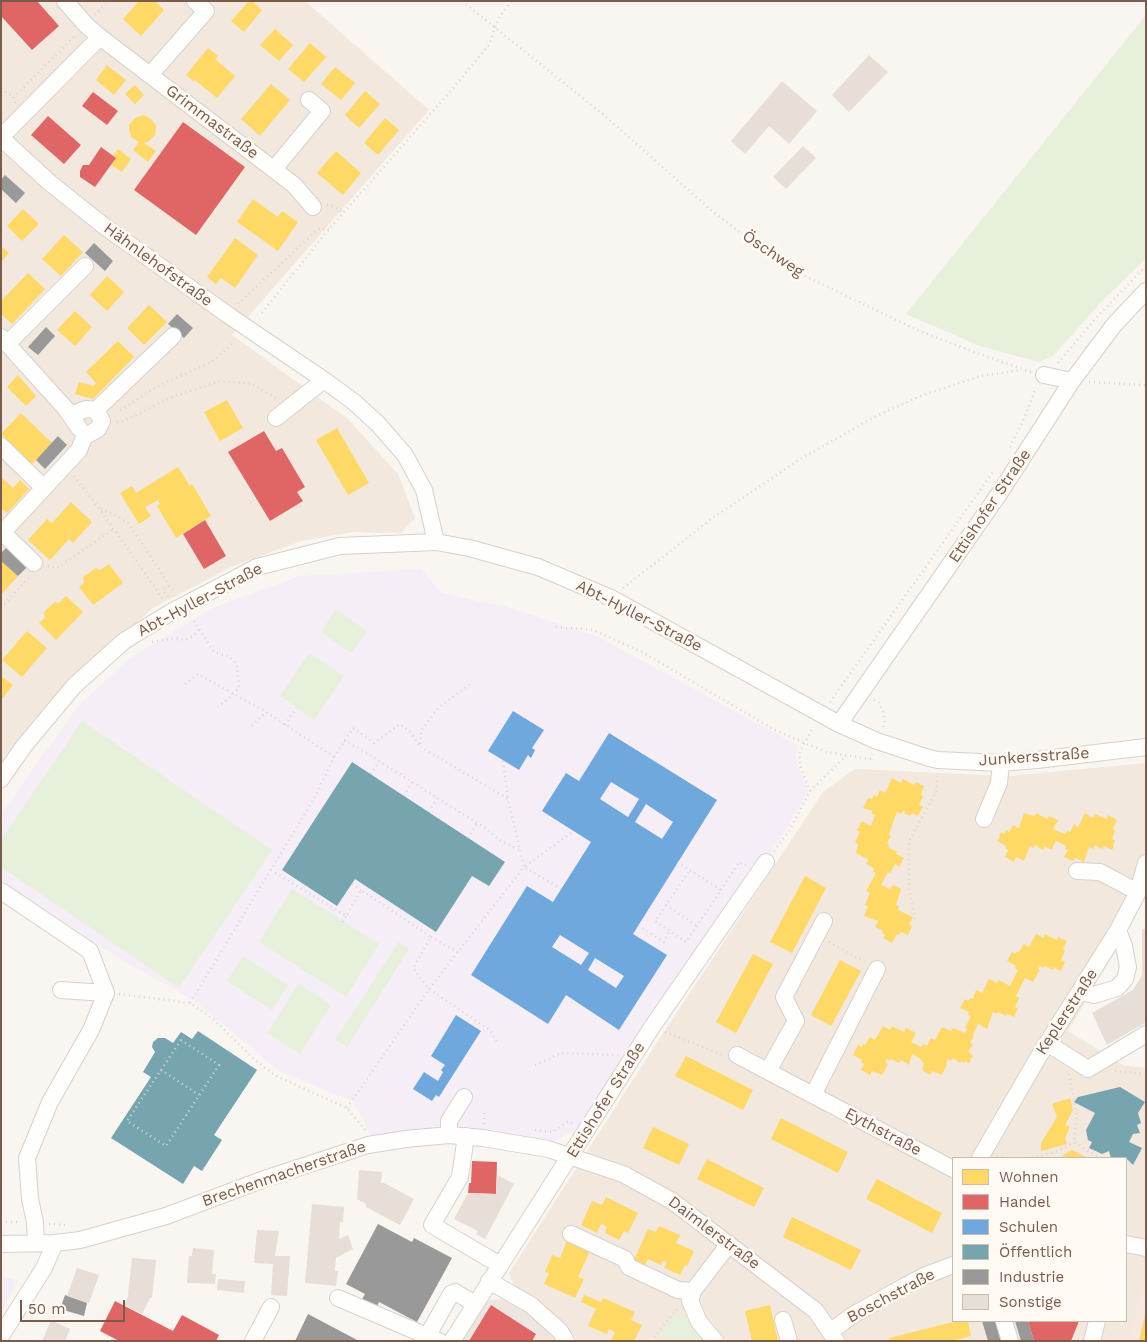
<!DOCTYPE html>
<meta charset="utf-8">
<style>
body{margin:0}
#map{position:relative;width:1147px;height:1342px;overflow:hidden;background:#f9f5f0;font-family:"Work Sans",sans-serif}
canvas{display:block}
.frame{position:absolute;inset:0;border:2px solid #7a5c4d;pointer-events:none}
.legend{position:absolute;left:952px;top:1157px;width:175px;height:165px;box-sizing:border-box;background:#fffaf3;border:1px solid #cabbb1;margin:0;padding:6px 9px;list-style:none;font-size:15px;color:#7a5c4d}
.legend li{display:flex;align-items:center;gap:10px;height:25px}
.legend b{width:25px;border:1px solid #cabbb1}
.scale{position:absolute;left:20px;top:1300px;width:105px;height:22px;box-sizing:border-box;border:2px solid #7a5c4d;border-top:0;padding-left:6px;font-size:15px;line-height:18px;white-space:nowrap;color:#7a5c4d;-webkit-text-stroke:4px #fffaf3;paint-order:stroke}
</style>
<div id="map">
<canvas width="1147" height="1342"></canvas>
<div class="frame"></div>
<ul class="legend">
<li><b style="height:14px;background:#ffd966"></b>Wohnen</li>
<li><b style="height:14px;background:#e06666"></b>Handel</li>
<li><b style="height:14px;background:#6fa8dc"></b>Schulen</li>
<li><b style="height:14px;background:#76a5af"></b>Öffentlich</li>
<li><b style="height:14px;background:#999"></b>Industrie</li>
<li><b style="height:14px;background:#e6ded7"></b>Sonstige</li>
</ul>
<div class="scale">50 m</div>
</div>
<script>
const ctx = document.querySelector('canvas').getContext('2d');
ctx.lineJoin = 'round';
function fill(path, color) { ctx.fillStyle = color; ctx.fill(path, 'evenodd'); }
const shape = rows => new Path2D(rows.map(r => 'M' + r).join(''));
function stroke(path, color, width, dash) { ctx.strokeStyle = color; ctx.lineWidth = width; ctx.lineCap = dash ? 'butt' : 'round'; ctx.setLineDash(dash || []); ctx.stroke(path); }
function write(font, color, halo, rows, align = 'center') {
  ctx.font = font + ' "Work Sans",sans-serif'; ctx.lineWidth = 5; ctx.setLineDash([]); ctx.textBaseline = 'middle'; ctx.strokeStyle = halo; ctx.fillStyle = color; for (const [text, x, y, turn = 0] of rows) {
    ctx.save(); ctx.translate(x, y); ctx.rotate((+turn || 0) * Math.PI / 180); ctx.textAlign = isNaN(turn) ? turn : align; if (halo) ctx.strokeText(text, 0, 0); ctx.fillText(text, 0, 0); ctx.restore();
  }
}
const residential = shape([
 [1,1,305,1,429,110,232,335,348,419,398,474,415,518,401,533,353,532,301,541,231,567,153,608,64,689,1,768],
 [1146,763,1146,887,1137,914,1068,1031,1123,1065,1146,1068,1146,1341,578,1341,567,1326,515,1287,509,1273,660,1038,823,792,855,769,1008,776],
 [953,1158,1126,1158,1126,1321,953,1321]
]);
const commercial = shape([
 [1146,1275,1146,1341,1129,1341]
]);
const industrial = shape([
 [501,1299,516,1305,542,1325,556,1341,460,1341,486,1301]
]);
const education = shape([
 [421,569,440,592,482,602,501,605,599,637,797,745,796,757,798,767,808,790,788,827,585,1125,554,1141,490,1132,372,1140,365,1123,352,1101,279,1071,192,999,125,962,1,883,1,814,78,706,130,658,212,608,300,576],
 [1,1276,18,1281,1,1312]
]);
const green = shape([
 [1146,15,1146,258,1101,302,1053,356,1039,362,980,346,906,314],
 [336,609,367,631,351,653,321,632],
 [309,653,344,676,314,720,280,696],
 [82,721,272,850,179,988,1,867,1,840],
 [292,889,379,944,346,997,259,942],
 [399,942,409,949,347,1047,335,1040],
 [243,956,288,985,272,1010,227,981],
 [299,984,331,1005,300,1054,267,1033],
 [684,1313,704,1341,655,1341,676,1316]
]);
const homes = shape([
 [139,1,155,1,164,10,141,36,123,19],
 [249,1,252,1,262,10,244,32,231,21],
 [275,29,293,45,279,61,260,45],
 [310,43,326,57,304,82,288,69],
 [208,48,218,56,215,59,235,76,217,98,195,80,193,81,186,75],
 [107,65,126,80,114,95,96,80],
 [335,67,355,83,341,100,321,84],
 [271,84,290,100,260,136,241,119],
 [135,85,144,95,135,104,125,94],
 [365,91,380,104,359,128,345,115],
 [143,115,151,119,156,126,155,135,149,141,144,143,156,151,148,162,133,150,139,142,131,137,129,129,129,125,135,118],
 [385,118,399,130,378,155,364,143],
 [118,149,131,159,122,172,111,165,116,158,113,156],
 [336,151,361,173,343,195,317,173],
 [253,199,278,217,282,211,298,222,278,251,237,222],
 [23,209,39,224,22,241,7,226],
 [64,235,83,252,61,276,42,259],
 [235,238,258,255,235,288,221,278,216,284,207,277],
 [1,246,9,253,1,262],
 [28,273,45,289,12,324,1,314,1,301],
 [107,276,124,292,107,311,90,295],
 [149,305,167,322,144,345,127,328],
 [75,311,92,327,75,346,57,330],
 [118,341,134,357,93,399,75,394,79,382,94,386,96,383,86,372],
 [18,375,36,396,26,406,7,387],
 [227,400,243,428,220,441,204,412],
 [21,413,52,443,32,464,1,434],
 [337,428,369,483,348,495,316,440],
 [178,467,190,486,192,484,211,516,176,538,157,506,160,504,158,500,145,507,151,516,139,524,120,493,132,486,136,493],
 [1,477,13,488,20,480,29,489,7,513,1,508],
 [71,502,92,522,73,543,69,539,50,560,28,540,47,519,52,523],
 [1,561,18,576,1,595],
 [109,564,123,583,93,605,79,587,84,583,83,577,96,568,100,570],
 [66,596,83,612,56,640,39,623,45,618,44,612,55,602,59,603],
 [27,631,47,648,22,677,2,660],
 [1,676,13,685,1,700],
 [892,778,901,783,903,779,914,785,916,782,924,786,921,794,923,796,919,805,923,807,918,816,912,813,910,816,904,813,905,812,903,810,901,814,897,812,889,834,891,836,887,843,889,845,888,847,897,852,896,854,904,858,899,867,895,864,890,873,888,872,881,885,890,889,893,885,901,889,896,905,899,906,898,910,913,917,909,924,912,926,908,935,901,932,899,935,897,934,892,943,883,938,885,935,882,933,883,931,875,927,878,921,864,916,868,906,865,905,870,893,866,891,876,873,873,872,874,868,866,864,869,860,856,853,858,844,855,842,860,832,857,830,862,821,871,826,875,815,871,813,873,811,863,808,868,798,872,799,874,795,877,797,880,790,885,793],
 [1024,813,1034,816,1036,813,1047,819,1049,816,1058,820,1053,829,1065,834,1067,831,1070,832,1074,824,1078,827,1085,813,1093,818,1095,814,1106,819,1108,815,1117,820,1113,829,1115,830,1112,839,1115,840,1113,845,1114,846,1112,850,1104,846,1102,849,1095,845,1093,849,1089,847,1084,862,1075,858,1073,861,1064,857,1068,850,1065,849,1066,846,1056,841,1051,850,1045,846,1043,850,1035,845,1033,848,1030,846,1024,861,1016,857,1014,862,1005,857,1008,850,1005,848,1006,846,997,841,1000,837,999,836,1001,832,1004,834,1006,830,1009,832,1013,825,1019,828],
 [805,876,826,888,792,953,770,942],
 [1036,934,1044,938,1045,934,1057,940,1058,937,1067,941,1063,949,1065,951,1061,960,1065,962,1061,971,1054,967,1053,970,1045,966,1043,968,1040,966,1038,970,1040,970,1033,982,1025,978,1016,996,1019,998,1015,1007,1018,1008,1014,1017,1007,1014,1006,1016,998,1012,997,1014,993,1012,987,1029,978,1024,973,1035,974,1036,970,1043,973,1044,968,1052,973,1055,969,1063,965,1061,964,1063,961,1061,960,1063,953,1058,951,1061,948,1059,946,1063,947,1064,942,1075,932,1071,930,1075,922,1070,924,1063,921,1061,922,1060,912,1054,909,1065,901,1060,899,1063,891,1059,890,1061,887,1059,885,1062,888,1064,882,1075,872,1071,870,1075,861,1070,864,1064,861,1062,862,1060,853,1055,858,1045,862,1047,863,1044,865,1045,870,1037,875,1040,883,1026,890,1030,892,1026,904,1032,906,1028,916,1033,911,1042,921,1047,923,1044,927,1046,931,1038,935,1040,942,1027,951,1031,953,1028,965,1033,967,1029,965,1028,971,1016,968,1015,969,1012,960,1008,965,999,968,1001,970,998,973,999,976,990,982,993,989,979,997,983,999,980,1010,986,1018,970,1015,968,1016,966,1007,961,1012,952,1015,954,1017,951,1019,952,1024,944,1029,947],
 [753,954,773,964,736,1033,716,1022],
 [840,960,861,971,831,1026,811,1015],
 [686,1056,753,1090,743,1110,675,1076],
 [1070,1098,1073,1110,1065,1125,1070,1127,1065,1138,1067,1144,1041,1151,1041,1143,1057,1117,1052,1104],
 [781,1118,848,1152,838,1173,771,1139],
 [653,1127,689,1144,679,1165,643,1148],
 [1072,1150,1088,1158,1064,1158,1063,1155],
 [707,1159,764,1188,754,1207,697,1179],
 [877,1179,942,1213,932,1233,866,1199],
 [606,1197,638,1213,628,1233,624,1231,619,1240,605,1233,607,1227,601,1224,597,1233,581,1225,592,1201,602,1205],
 [792,1217,861,1250,851,1270,783,1237],
 [659,1226,680,1235,676,1243,694,1251,687,1266,685,1265,680,1275,664,1268,667,1262,663,1261,661,1265,648,1259,645,1265,634,1260,648,1229,656,1232],
 [567,1241,590,1251,578,1277,584,1279,575,1298,544,1284,549,1273,545,1272,552,1255,560,1258],
 [584,1295,601,1302,603,1298,635,1312,631,1320,642,1325,634,1341,611,1341,615,1332,609,1329,607,1334,588,1326,596,1309,581,1302],
 [770,1305,778,1341,752,1341,745,1311],
 [1145,1316,1146,1341,1139,1341,1141,1331],
 [957,1321,968,1321,971,1336,951,1341,890,1341,889,1338]
]);
const shops = shape([
 [1,1,37,1,59,26,32,50,1,16],
 [93,92,118,111,107,125,82,106],
 [48,116,81,145,64,164,31,135],
 [183,122,245,167,196,235,134,190],
 [101,147,116,158,95,187,80,177,80,171,83,165,89,165],
 [264,431,276,451,282,448,305,487,297,492,303,501,270,521,228,452],
 [205,520,226,556,204,569,183,534],
 [472,1161,497,1162,496,1194,468,1193,469,1183,471,1183],
 [115,1301,173,1331,182,1315,219,1335,216,1341,119,1341,100,1331],
 [491,1305,536,1334,532,1341,469,1341],
 [1028,1321,1079,1321,1071,1341,1034,1341]
]);
const schools = shape([
 [513,711,544,730,532,748,535,750,531,758,528,755,519,770,488,751],
 [609,733,717,800,633,934,667,955,619,1030,566,995,548,1024,471,975,527,886,553,902,591,842,542,811,566,773,579,781],
 [611,782,639,799,628,817,600,799],
 [646,804,673,822,662,839,635,822],
 [560,935,589,953,581,965,552,947],
 [595,958,624,976,616,988,588,970],
 [456,1015,481,1031,439,1097,436,1095,432,1101,413,1089,424,1072,438,1081,443,1072,441,1070,445,1065,431,1056]
]);
const public = shape([
 [352,762,505,862,489,886,472,876,436,932,355,879,337,906,282,870],
 [198,1031,257,1070,214,1135,222,1140,202,1171,194,1166,183,1184,111,1138,151,1077,143,1072,155,1052,152,1047,153,1042,158,1038,165,1038,173,1043,181,1032,192,1039],
 [1120,1087,1145,1102,1138,1113,1141,1123,1137,1125,1140,1133,1133,1134,1129,1142,1142,1148,1133,1165,1126,1158,1111,1158,1109,1151,1102,1154,1089,1148,1092,1142,1088,1140,1086,1130,1095,1113,1074,1102,1078,1097]
]);
const industry = shape([
 [5,175,25,193,16,203,1,189,1,180],
 [94,243,113,261,105,271,85,253],
 [177,314,193,328,184,338,168,324],
 [46,327,55,336,38,355,28,347],
 [58,436,67,445,45,469,36,460],
 [7,547,28,566,18,576,1,561,1,553],
 [378,1224,412,1242,414,1238,452,1258,417,1322,379,1302,376,1309,361,1301,365,1294,346,1284],
 [65,1295,87,1303,84,1316,60,1309],
 [308,1314,359,1341,295,1341],
 [982,1321,995,1321,1001,1341,988,1341],
 [1015,1321,1028,1321,1034,1341,1021,1341]
]);
const building = shape([
 [869,55,888,72,849,112,832,95],
 [782,81,817,111,789,144,769,126,745,154,731,141],
 [803,146,816,158,786,189,773,177],
 [1142,929,1146,929,1146,1022,1107,1045,1092,1013,1133,990,1142,976],
 [359,1170,382,1172,381,1183,384,1183,414,1199,400,1225,366,1207,366,1204,357,1199],
 [497,1175,514,1184,485,1239,476,1234,478,1231,454,1219,468,1193,496,1194],
 [312,1204,344,1207,343,1222,340,1222,339,1239,348,1235,353,1249,336,1258,335,1271,338,1271,336,1286,305,1283],
 [257,1230,279,1231,275,1256,290,1256,287,1296,271,1295,273,1264,254,1263],
 [193,1248,214,1250,212,1274,216,1274,215,1284,187,1283,189,1256,192,1256],
 [132,1258,156,1260,152,1298,150,1298,142,1314,124,1305,129,1295,128,1295],
 [77,1268,99,1275,89,1303,67,1296],
 [218,1279,245,1281,244,1293,217,1290],
 [51,1320,70,1329,65,1341,42,1341]
]);
const path = shape([
 [462,1,605,116,712,211,753,242,799,273,917,330,974,352,1031,372],
 [95,15,108,1],
 [1,89,14,97],
 [15,103,14,97,76,35],
 [327,205,330,205,344,212],
 [238,304,318,229,329,229],
 [262,313,329,229,449,93,489,45,499,17,512,1],
 [1058,363,1097,317,1146,266],
 [1089,382,1146,385],
 [120,410,158,386,212,362,232,344],
 [117,422,124,421,172,397,220,381,252,384,276,398],
 [1010,447,1023,421,1036,388],
 [74,476,99,508,163,599],
 [101,509,117,516,128,523,175,593],
 [48,566,57,568,114,529],
 [623,588,714,517,799,460,876,416,923,395,981,376,1021,370],
 [168,597,163,589,171,585],
 [1,608,30,576],
 [194,621,214,652,230,657,237,665,239,687,234,694,218,707],
 [556,627,593,630,642,652,775,730,826,752,870,759,872,754],
 [152,642,175,638,185,640,194,635,199,630],
 [185,684,198,674,266,712,334,757],
 [874,700,879,703,883,711,885,723,883,728],
 [830,702,993,472],
 [285,725,296,708],
 [252,726,266,712],
 [344,741,360,749,485,828,498,839,521,851],
 [503,761,508,799],
 [371,774,379,761],
 [810,791,845,757],
 [404,796,412,782],
 [429,812,437,798],
 [468,838,477,823],
 [774,851,789,831,810,791,801,768,799,754,813,727],
 [677,863,680,864,721,890,686,942,655,921,690,870],
 [271,870,346,916,361,890,431,937,413,968,429,989,491,1031,498,1044],
 [352,884,361,890],
 [561,889,524,867,574,831],
 [721,890,739,862,746,865],
 [666,905,697,926],
 [915,919,909,891,909,841,937,790,937,775],
 [343,922,346,916],
 [638,926,664,942,669,932],
 [431,937,458,952],
 [829,942,865,962],
 [119,994,190,1003,212,1018,256,1061,276,1076,347,1108,366,1131],
 [190,1003,292,835,317,793,334,757,353,728,374,743,400,724,410,732,420,746,421,731,438,708,473,682],
 [665,1032,723,1055],
 [181,1040,219,1065,166,1146,127,1121,181,1040],
 [535,1065,561,1053,618,1055],
 [161,1070,199,1095],
 [1115,1071,1146,1074],
 [1069,1074,1077,1116,1074,1142,1099,1158],
 [347,1108,429,989,524,867,508,799,421,747],
 [484,1124,485,1109],
 [535,1130,552,1132,569,1121,573,1124],
 [997,1156,1006,1158],
 [1032,1158,1058,1151,1074,1142],
 [1,1222,21,1222],
 [49,1224,66,1225],
 [651,1341,678,1308]
]);
const minor = shape([
 [65,1,86,25,100,37],
 [150,75,206,11,195,1],
 [1,137,100,37,294,185,313,207],
 [1,138,50,183,104,226,228,315,324,380,354,402,378,424,405,455,424,490,436,542],
 [274,169,322,111,309,100],
 [1,337,66,409,79,428],
 [8,343,85,266],
 [1044,375,1072,381],
 [96,410,173,336],
 [276,418,324,380],
 [1,446,44,488],
 [1,531,34,563],
 [3,532,79,450,84,437,98,429,102,421,96,410,86,409,78,412,74,420],
 [839,724,999,494,1072,381,1114,325,1146,291],
 [1,779,24,746,74,686,124,641,171,612,257,567,340,546,436,542,469,548,538,567,611,598,839,724,877,741,929,758,938,760,1001,763,1037,760,1146,747],
 [984,819,999,783,1001,763],
 [1077,871,1100,872,1138,892],
 [1,891,90,951,106,993,91,1030,50,1102,27,1158,30,1199,35,1222,36,1243],
 [61,990,106,993],
 [1081,992,1094,995,1117,988,1125,979,1128,967,1124,946,1118,930],
 [1047,1043,1088,1069,1146,1034],
 [737,1055,953,1169],
 [768,1071,796,1021,784,997,824,921],
 [813,1095,877,969],
 [449,1135,449,1121,464,1097],
 [466,1136,460,1177,432,1225,500,1265],
 [980,1158,1039,1056,1118,930,1138,892,1146,863],
 [571,1234,625,1259,629,1267,678,1290,693,1291],
 [1,1244,55,1243,80,1240,166,1216,267,1178,368,1145,406,1139,449,1135,483,1138,548,1149,623,1174,672,1201,816,1311,836,1341],
 [1126,1244,1146,1248],
 [489,1281,531,1305,560,1331,566,1341],
 [338,1298,439,1341],
 [783,1320,789,1341],
 [1004,1321,1010,1341],
 [831,1331,853,1315,905,1286,924,1276,953,1265],
 [428,1335,451,1294,455,1292,475,1304],
 [1,1336,44,1268,55,1243],
 [253,1341,271,1307],
 [452,1341,652,1027,766,862],
 [715,1341,699,1322,690,1301,693,1291,729,1244],
 [1092,1341,1097,1321]
]);
const streetNames = [
 ["Grimmastraße",212,122,37],
 ["Öschweg",773,254,34],
 ["Hähnlehofstraße",158,265,36],
 ["Ettishofer Straße",990,506,-56],
 ["Abt-Hyller-Straße",200,600,-28],
 ["Abt-Hyller-Straße",639,616,27],
 ["Junkersstraße",1034,757,-4],
 ["Keplerstraße",1067,1012,-57],
 ["Ettishofer Straße",606,1100,-58],
 ["Eythstraße",883,1132,28],
 ["Brechenmacherstraße",284,1174,-19],
 ["Daimlerstraße",714,1233,37],
 ["Boschstraße",891,1296,-28]
];
fill(residential, '#f2e8de');
fill(commercial, '#f6e8e1');
fill(industrial, '#ede5e0');
fill(education, '#f6eef6');
fill(green, '#e7f0db');
fill(homes, '#ffd966');
fill(shops, '#e06666');
fill(schools, '#6fa8dc');
fill(public, '#76a5af');
fill(industry, '#999');
fill(building, '#e6ded7');
stroke(minor, '#d7d1cb', 18);
stroke(path, '#dcd5d0', 2.5, [1, 4]);
stroke(minor, '#fefefd', 16);
write('16px', '#7a5c4d', '#fffaf3', streetNames);
</script>
